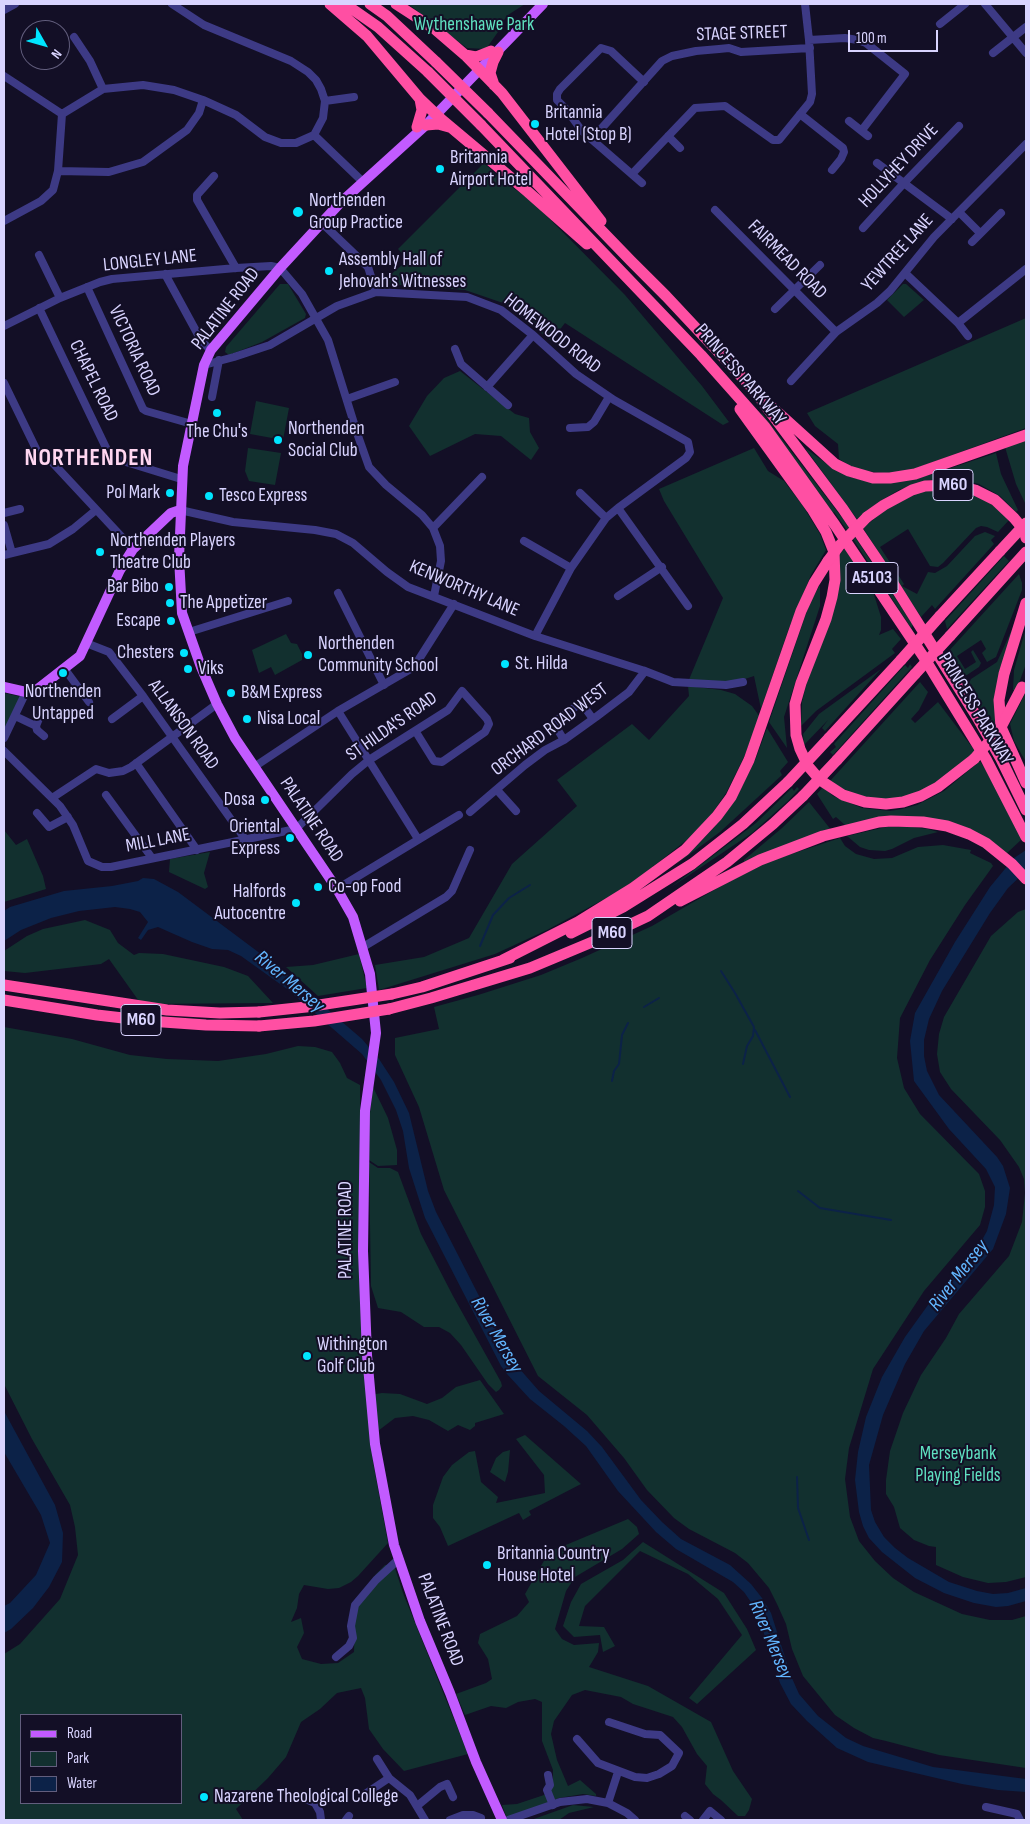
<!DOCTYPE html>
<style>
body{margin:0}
#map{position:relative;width:1030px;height:1824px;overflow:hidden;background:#130f26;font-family:"Sofia Sans Condensed",sans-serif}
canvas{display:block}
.frame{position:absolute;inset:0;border:5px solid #d9d4ff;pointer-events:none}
.legend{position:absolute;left:20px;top:1714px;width:162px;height:90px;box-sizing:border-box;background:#130f26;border:1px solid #625e7d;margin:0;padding:6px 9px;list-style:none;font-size:15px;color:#d9d4ff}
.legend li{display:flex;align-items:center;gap:10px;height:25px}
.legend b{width:25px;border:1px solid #625e7d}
.north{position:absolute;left:20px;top:20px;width:50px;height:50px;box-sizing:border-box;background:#130f26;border:1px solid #625e7d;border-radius:50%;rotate:128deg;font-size:14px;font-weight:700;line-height:20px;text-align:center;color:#d9d4ff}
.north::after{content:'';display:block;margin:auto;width:18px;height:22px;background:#00e5ff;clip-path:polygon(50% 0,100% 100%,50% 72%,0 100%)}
.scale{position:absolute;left:848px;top:30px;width:90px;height:22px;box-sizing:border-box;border:2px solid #d9d4ff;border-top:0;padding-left:6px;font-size:15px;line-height:18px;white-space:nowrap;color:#d9d4ff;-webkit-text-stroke:4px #130f26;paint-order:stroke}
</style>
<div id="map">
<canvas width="1030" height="1824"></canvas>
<div class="frame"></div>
<ul class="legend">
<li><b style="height:6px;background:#c25bff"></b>Road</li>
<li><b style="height:14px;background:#12302f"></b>Park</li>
<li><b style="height:14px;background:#0c2248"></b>Water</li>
</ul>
<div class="north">N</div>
<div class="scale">100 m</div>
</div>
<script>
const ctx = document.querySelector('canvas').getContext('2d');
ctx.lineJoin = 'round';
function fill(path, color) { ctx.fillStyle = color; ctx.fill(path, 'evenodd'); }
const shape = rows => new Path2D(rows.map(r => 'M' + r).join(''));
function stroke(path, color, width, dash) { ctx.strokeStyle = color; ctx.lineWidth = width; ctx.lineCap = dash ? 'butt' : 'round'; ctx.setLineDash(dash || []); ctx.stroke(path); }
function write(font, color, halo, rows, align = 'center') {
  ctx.font = font + ' "Sofia Sans Condensed",sans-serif'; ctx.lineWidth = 4; ctx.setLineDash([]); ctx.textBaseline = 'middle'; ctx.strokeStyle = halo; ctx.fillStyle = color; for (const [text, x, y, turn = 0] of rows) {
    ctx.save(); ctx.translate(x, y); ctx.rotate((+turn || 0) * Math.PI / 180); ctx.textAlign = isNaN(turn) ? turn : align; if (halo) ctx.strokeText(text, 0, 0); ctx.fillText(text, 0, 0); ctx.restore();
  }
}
const green = shape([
 [408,4,525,4,508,15,496,30,498,32,486,49,467,48],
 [484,163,502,180,533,202,625,295,702,386,729,422,723,425,565,323,551,341,506,304,465,290,386,284,383,281,408,260,398,249],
 [280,284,288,284,306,314,305,318,262,342,229,355,225,352,226,347],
 [903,284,906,284,924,300,904,317,887,300],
 [1026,318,1026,428,906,472,884,473,865,471,852,467,839,459,838,444,815,426,807,413],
 [460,371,515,414,529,418,530,432,539,448,531,460,501,436,475,434,430,456,409,426,427,396,444,378],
 [256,401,289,408,283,440,250,434],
 [762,413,850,528,847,530,834,512,832,514,760,415],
 [1026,440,1026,501,1025,503,1016,484,1005,447],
 [248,448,281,453,275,485,249,481,245,471],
 [754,448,768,471,784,481,803,506,820,534,826,550,811,575,789,628,761,709,754,676,730,684,688,682,723,598,664,501,659,489],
 [805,448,830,466,850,477,874,483,930,475,996,453,1001,474,1018,510,1016,512,1000,496,979,484,967,481,941,478,921,482,899,490,880,501,857,519],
 [945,488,981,496,1010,519,998,532,987,527,981,526,976,528,943,563,938,567,930,566,908,529,880,547,904,584,902,586,917,594,928,572,935,573,947,566,975,536,985,532,995,536,991,540,994,544,935,609,932,605,921,617,863,528,886,509,919,492],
 [855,537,913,625,911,628,853,539],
 [846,547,871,585,881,617,881,630,879,635,893,629,901,639,892,649,895,653,816,711,801,726,802,702,837,557],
 [1004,556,1009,561,947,629,945,621],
 [1019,574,1022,583,1022,590,996,657,987,662,982,653,986,649,981,640,957,656,965,669,976,662,971,652,973,650,981,663,979,667,967,675,962,676,947,653],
 [820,585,820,606,784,717,787,748,769,722,810,602],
 [1014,625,998,722,990,732,985,723,975,690,969,683,971,679,997,662],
 [1026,628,1026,664,1016,691,1013,690,1014,670],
 [286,634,291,643,297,644,302,654,302,660,275,675,271,667,259,673,252,650],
 [910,664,912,667,833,755,830,752,836,747,834,744,905,665,908,668],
 [881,669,825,731,822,728,828,720,804,745,803,734,819,714],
 [920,682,928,692,919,710,911,719,915,723,938,702,975,751,955,770,932,786,905,797,881,801,850,794,830,781],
 [688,686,721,690,735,694,752,706,760,717,744,757,726,793,709,818,693,835,640,877,612,895,547,930,495,954,379,990,375,965,424,957,469,938,512,864,577,806,557,780,632,724,649,740,689,696],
 [1026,692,1026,762,1014,741,1010,724],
 [4,693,22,697,4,730],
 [767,728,788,762,780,771,782,775,720,832,675,865,705,837,723,817,738,795,756,758],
 [980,761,1001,794,1022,839,1006,854,947,824,846,826,836,817,833,819,817,794,823,787,833,796,862,808,890,811,902,809,917,805,944,791],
 [797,787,799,789,788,801,752,833,670,888,756,823,792,788,794,791],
 [809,802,832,831,744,863,744,860,782,828],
 [886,827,911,827,928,829,938,832,914,838,892,849,885,851,869,850,860,847,847,836],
 [4,830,16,845,27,839,43,876,46,889,4,902],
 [840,838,845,846,856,854,874,859,892,858,918,847,943,845,971,850,970,853,991,863,993,866,965,905,930,960,900,1018,897,1058,904,1088,920,1114,979,1174,985,1191,985,1207,980,1225,924,1291,873,1369,849,1448,845,1479,850,1517,859,1541,875,1561,893,1578,914,1592,962,1614,990,1620,1012,1620,1026,1616,1026,1768,939,1755,886,1741,873,1738,854,1728,835,1715,803,1676,792,1649,786,1624,777,1604,769,1588,748,1563,735,1553,689,1529,674,1518,647,1490,624,1458,587,1415,538,1376,444,1190,419,1107,395,1055,395,1038,439,1029,434,1007,478,995,541,975,582,958,652,926,728,882,770,861],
 [210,852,204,873,208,887,205,889,169,872,170,859],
 [1026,909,1026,1577,1006,1582,988,1583,963,1577,936,1565,936,1547,929,1546,914,1540,900,1528,894,1507,886,1494,886,1480,890,1451,903,1413,921,1375,946,1338,959,1314,1009,1256,1022,1222,1025,1193,1024,1179,1019,1167,1000,1140,951,1089,940,1072,937,1054,939,1034,944,1017,991,936,1018,912],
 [85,920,110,930,118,943,134,955,139,953,163,954,224,967,248,976,273,1003,141,1004,109,959,101,964,25,973,4,971,4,951,27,936,43,929],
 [359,954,367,988,318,996,286,967,313,965],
 [4,1027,72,1039,130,1055,167,1059,218,1061,266,1054,298,1046,315,1047,332,1052,340,1063,347,1078,360,1085,360,1193,373,1462,388,1543,358,1576,351,1582,339,1588,328,1589,304,1585,299,1594,297,1608,291,1622,301,1618,304,1633,297,1647,302,1659,321,1664,338,1663,354,1652,355,1610,363,1593,376,1574,385,1565,394,1565,403,1593,468,1754,404,1771,383,1749,369,1729,365,1698,361,1688,337,1693,320,1709,301,1722,286,1757,268,1778,236,1809,243,1820,4,1820,4,1654,20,1644,60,1599,78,1555,75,1527,70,1505,32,1439,4,1384],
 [21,1715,181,1715,181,1803,21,1803],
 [373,1087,388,1118,397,1150,397,1165,378,1166,369,1160,369,1122],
 [369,1162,378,1168,390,1168,398,1172,421,1234,453,1296,501,1382,502,1386,499,1390,496,1392,488,1384,461,1345,450,1333,439,1327,424,1327,401,1312,378,1308,371,1286],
 [480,1380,504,1414,475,1423,475,1426,470,1430,458,1425,448,1431,429,1420,413,1416,395,1418,374,1434,370,1395,382,1393,400,1394,427,1404,442,1398,456,1387],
 [525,1435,581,1484,529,1511,531,1515,523,1520,519,1513,448,1546,440,1527,433,1518,433,1505,443,1477,452,1465,469,1452,475,1451,481,1482,498,1497,496,1503,545,1493,544,1475,516,1439],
 [510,1450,508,1472,505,1482,490,1472,496,1458,503,1452],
 [628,1519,637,1527,639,1534,622,1549,575,1577,566,1591,555,1629,562,1639,574,1645,599,1643,598,1652,589,1667,648,1686,711,1722,733,1771,752,1799,749,1810,745,1816,738,1816,721,1800,713,1794,705,1784,707,1766,697,1754,682,1727,673,1717,633,1704,621,1697,585,1690,572,1695,554,1721,551,1734,557,1760,568,1786,580,1780,596,1794,596,1796,583,1794,559,1798,511,1818,506,1816,502,1805,517,1804,544,1795,553,1786,553,1770,542,1741,542,1702,535,1699,518,1702,506,1708,491,1706,465,1715,456,1694,486,1683,492,1679,488,1659,478,1643,480,1634,517,1616,529,1602,525,1594,549,1552],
 [643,1542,724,1593,747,1629,756,1650,697,1704,689,1698,742,1635,718,1599,688,1574,640,1551,585,1606,579,1626,604,1627,615,1646,603,1652,600,1635,574,1637,563,1626,571,1602,581,1584,623,1560],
 [573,1805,594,1807,569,1813,559,1820,531,1820]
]);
const water = shape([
 [1026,850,1026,871,1008,888,990,913,942,991,929,1019,924,1040,924,1056,927,1071,939,1095,997,1157,1003,1166,1010,1188,1006,1214,993,1249,924,1331,905,1364,883,1415,869,1465,871,1510,875,1522,884,1537,895,1548,908,1558,949,1582,977,1591,993,1594,1008,1593,1026,1588,1026,1601,1008,1606,996,1607,974,1603,944,1593,915,1578,882,1552,869,1538,863,1526,859,1512,855,1480,858,1452,866,1417,882,1377,905,1337,933,1298,982,1240,987,1231,994,1205,995,1187,986,1169,949,1129,914,1081,910,1041,915,1013,955,942,990,887,1014,858],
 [143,878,154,879,178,892,277,966,362,1039,379,1059,394,1082,409,1113,428,1191,436,1212,499,1335,518,1367,539,1391,587,1431,602,1447,641,1500,662,1522,681,1539,730,1565,751,1584,762,1598,771,1613,791,1676,799,1694,818,1716,846,1738,863,1746,933,1767,1026,1779,1026,1792,998,1790,962,1784,868,1762,837,1748,807,1721,791,1704,780,1683,760,1621,753,1605,744,1592,733,1582,676,1549,656,1532,618,1491,586,1446,564,1426,530,1399,507,1374,501,1366,425,1218,409,1168,403,1131,396,1110,381,1080,362,1054,287,989,241,956,228,950,212,949,192,942,158,927,148,930,141,940,138,938,148,922,140,912,130,909,115,907,79,911,51,918,21,930,4,941,4,911,10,907,64,891,112,886,138,881],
 [4,1411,55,1505,63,1533,62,1562,49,1587,33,1608,11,1629,4,1633,4,1606,10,1603,36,1575,50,1543,41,1515,4,1452]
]);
const stream = shape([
 [480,946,493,915,509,898,530,885],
 [721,971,735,993,754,1027,753,1036,747,1046,743,1064],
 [644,1007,659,998],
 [755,1030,790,1097],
 [612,1081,614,1071,619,1064,622,1035,628,1023],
 [798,1191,820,1208,891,1220],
 [797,1477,798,1508,809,1540]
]);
const minor = shape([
 [172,4,204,25,291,61,308,72,316,80,321,89,325,101,323,118,314,135],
 [985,4,1026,53],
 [4,10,15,4],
 [940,24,965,4],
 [74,37,90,61,103,89],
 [809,40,845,38,858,40,866,43,905,74,862,130],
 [993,53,1026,27],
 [4,76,62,114,103,89,143,85,174,90,203,100,236,115,265,137,281,143,296,143,314,135],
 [325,101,354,97],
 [800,114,843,148,844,152,841,159,832,170],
 [849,121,868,136],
 [314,135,362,181],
 [668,136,680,148],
 [592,139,662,61,672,56,696,51,719,49,729,48,741,52,810,48],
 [877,163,952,219],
 [58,171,109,172,143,162,187,130,199,113,203,100],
 [632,174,695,108,725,106,773,140,779,140,810,102,812,94,809,40,805,4],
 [214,176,197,195,197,200,236,268],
 [642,183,582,131,566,109,557,100,557,94,560,89,601,48,611,51,644,82],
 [715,210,836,332],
 [959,212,980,233],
 [4,221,41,201,53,190,58,171,62,114],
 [321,222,368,267,376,292],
 [863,228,904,183,959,126],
 [972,242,1001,213],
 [39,255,60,298],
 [905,273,958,323,968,336],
 [165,274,202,342,211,350],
 [87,287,143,409,146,411,192,424],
 [39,308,109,454,113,458,181,479],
 [775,309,820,265],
 [958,323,1026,269],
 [4,326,60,298,100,282,112,279,236,268,271,266,280,268,302,294,328,340,357,433,369,467,386,485,422,515,433,528,440,546,441,561,434,596],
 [455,349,461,364,508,405],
 [204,365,234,357,270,345,337,306,376,292,467,297,501,310,533,335,576,374,614,400,688,442,690,452,686,458,618,508,606,518,571,568,535,636],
 [791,381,836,332,877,303,890,291,934,237,1026,144],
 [4,383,39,455],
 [487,387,533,335],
 [212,397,219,360],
 [347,399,395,382],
 [570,428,588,427,594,422,609,397],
 [51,461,133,549],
 [580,493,606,518],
 [618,508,688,606],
 [180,510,233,522,315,530,336,534,353,543,387,572,408,587,535,636,645,671,673,682,726,685,743,682],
 [4,513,20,509],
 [4,525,12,553],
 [433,528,482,477],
 [524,541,571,568],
 [4,555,49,544,73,529,96,510],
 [338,593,384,685],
 [618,596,662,567],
 [189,632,288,601],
 [86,643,109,652,143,696,245,839],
 [64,668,89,702],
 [338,711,418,839],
 [15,716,36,726],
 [40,716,36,726,37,730,44,736],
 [112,719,143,696],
 [4,738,26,692],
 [564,740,556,727,557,720,578,705,585,708,593,719],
 [4,751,60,806,73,825,88,861,102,867,111,867,296,829,352,774,369,760,448,710,462,691,487,719,489,724,485,732,442,762,434,761,416,732],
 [136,763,197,850],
 [254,767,338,711,414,667,454,604],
 [497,790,516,811],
 [106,795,152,858],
 [52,798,96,769,109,773,123,771,131,767,217,704],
 [470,812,525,765,545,750,564,740,596,717,629,692,645,671],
 [37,813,49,827,68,817],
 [337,889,459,815],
 [363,947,446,897,452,891,470,850],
 [336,1657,349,1646,353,1638,351,1626,355,1605,376,1580,399,1559],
 [577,1739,598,1763,635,1777,647,1778,659,1774,672,1766,679,1753,660,1735,645,1734,609,1722],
 [377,1759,389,1778,410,1795,425,1820],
 [548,1775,550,1785,547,1790,553,1805],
 [299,1796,315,1803,320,1812,321,1820],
 [362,1796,389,1778],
 [608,1803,618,1772],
 [417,1806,440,1787,447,1784,453,1797],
 [986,1807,1017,1814,1020,1820],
 [685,1816,690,1820],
 [346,1820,349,1816],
 [450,1820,463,1815,473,1815,481,1818],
 [508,1820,560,1802,587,1799,608,1803,627,1813,635,1820],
 [703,1820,710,1811,721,1820]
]);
const major = shape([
 [4,687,26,692,32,691,39,688,80,656,120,570,133,549,171,513,180,510],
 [502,1820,476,1762,450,1693,420,1621,394,1545,375,1444,367,1355,363,1251,365,1111,376,1033,370,974,353,917,337,889,235,738,217,704,201,667,182,613,179,558,183,466,204,365,211,350,280,268,340,203,426,125,543,4]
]);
const highway = shape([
 [330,4,367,36,420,99,441,119,528,192,587,244],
 [345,4,378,27,428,72],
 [370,4,387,16,436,62],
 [396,4,436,30,465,55,502,93,601,221],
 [465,55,476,57,491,51],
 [494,85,490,73,493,62,498,52],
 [488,113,631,261,666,296,753,389,843,509,889,577,977,717,1001,759,1026,810],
 [426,125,438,124,449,127],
 [481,125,701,355,765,427,835,525,923,656,986,759,1026,837],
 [417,127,422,110,420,99],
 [772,407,835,464,849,471,873,478,890,478,915,474,1026,435],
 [740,409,812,509,826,532,834,552,835,580,832,597,826,619,801,683,795,704,796,735,800,749,808,766,820,780,843,795,865,802,886,804,903,802,921,796,938,787,974,759],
 [867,517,884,505,912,490,925,486,954,485,975,490,995,500,1014,518,1024,530,1026,538],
 [1026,603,1004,674,999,700,1001,727,1026,783],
 [940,616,1000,551],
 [950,636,1026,552],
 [829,738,901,660],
 [837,760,915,674],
 [680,901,760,860,823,836,879,822,891,821,923,822,947,826,969,834,986,843,1012,864,1026,879],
 [571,933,623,907,692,864,743,824,788,782],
 [503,960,578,922,633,888,685,850,717,816,731,797,749,760,801,611,814,583,828,561],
 [4,985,167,1010,220,1013,259,1012],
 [392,994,422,987,510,958],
 [4,1000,97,1015,149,1021,206,1025,259,1026],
 [389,1009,431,998,530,968,597,940,648,916,727,862,773,824,803,796]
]);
const highwayBridge = shape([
 [436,62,488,113],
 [428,72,481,125],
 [1000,551,1026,523],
 [828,561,839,546,867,517],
 [901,660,940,616],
 [915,674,950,636],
 [974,759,1000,729,1022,687],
 [788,782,829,738],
 [803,796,837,760],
 [259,1012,306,1007,392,994],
 [259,1026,314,1021,389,1009]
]);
const markers = [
 [535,124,5,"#00e5ff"],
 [440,169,5,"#00e5ff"],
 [298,212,6,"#00e5ff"],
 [329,271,5,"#00e5ff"],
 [217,413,5,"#00e5ff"],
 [278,440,5,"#00e5ff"],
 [170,493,5,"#00e5ff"],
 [209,496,5,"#00e5ff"],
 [100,552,5,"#00e5ff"],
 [169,587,5,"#00e5ff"],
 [170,603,5,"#00e5ff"],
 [171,621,5,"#00e5ff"],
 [184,653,5,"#00e5ff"],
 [308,655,5,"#00e5ff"],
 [505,664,5,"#00e5ff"],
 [188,669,5,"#00e5ff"],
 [63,673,5,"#00e5ff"],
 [231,693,5,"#00e5ff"],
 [247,719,5,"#00e5ff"],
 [265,800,5,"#00e5ff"],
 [290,838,5,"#00e5ff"],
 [318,887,5,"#00e5ff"],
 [296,903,5,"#00e5ff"],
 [307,1356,5,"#00e5ff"],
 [487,1565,5,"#00e5ff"],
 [204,1797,5,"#00e5ff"]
];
const shields = [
 [953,485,40],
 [872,578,52],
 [612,933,40],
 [141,1020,40]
];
const shieldNames = [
 ["M60",953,485],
 ["A5103",872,578],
 ["M60",612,933],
 ["M60",141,1020]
];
const parkNames = [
 ["Wythenshawe Park",474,25],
 ["Merseybank",958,1454],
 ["Playing Fields",958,1476]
];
const streetNames = [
 ["STAGE STREET",742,34,-2],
 ["HOLLYHEY DRIVE",899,166,-47],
 ["YEWTREE LANE",898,253,-48],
 ["FAIRMEAD ROAD",787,260,45],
 ["LONGLEY LANE",150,261,-6],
 ["PALATINE ROAD",226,309,-52],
 ["HOMEWOOD ROAD",552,334,38],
 ["VICTORIA ROAD",134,351,65],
 ["PRINCESS PARKWAY",740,375,49],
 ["CHAPEL ROAD",93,381,64],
 ["KENWORTHY LANE",464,589,23],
 ["PRINCESS PARKWAY",975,709,59],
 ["ALLANSON ROAD",183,725,54],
 ["ST HILDA'S ROAD",392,727,-35],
 ["ORCHARD ROAD WEST",550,730,-37],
 ["PALATINE ROAD",311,820,56],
 ["MILL LANE",158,841,-11],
 ["PALATINE ROAD",346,1230,-90],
 ["PALATINE ROAD",440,1620,69]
];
const poiNames = [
 ["Britannia",545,113],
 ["Hotel (Stop B)",545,135],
 ["Britannia",450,158],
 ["Airport Hotel",450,180],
 ["Northenden",309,201],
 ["Group Practice",309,223],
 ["Assembly Hall of",339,260],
 ["Jehovah's Witnesses",339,282],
 ["Northenden",288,429],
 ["Social Club",288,451],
 ["The Chu's",217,432,"center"],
 ["Pol Mark",160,493,"right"],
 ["Tesco Express",219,496],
 ["Northenden Players",110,541],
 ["Theatre Club",110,563],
 ["Bar Bibo",159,587,"right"],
 ["The Appetizer",180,603],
 ["Escape",161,621,"right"],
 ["Northenden",318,644],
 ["Community School",318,666],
 ["Chesters",174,653,"right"],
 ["St. Hilda",515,664],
 ["Viks",198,669],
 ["Northenden",63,692,"center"],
 ["Untapped",63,714,"center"],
 ["B&M Express",241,693],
 ["Nisa Local",257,719],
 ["Dosa",255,800,"right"],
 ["Oriental",280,827,"right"],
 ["Express",280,849,"right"],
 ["Co-op Food",328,887],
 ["Halfords",286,892,"right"],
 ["Autocentre",286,914,"right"],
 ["Withington",317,1345],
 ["Golf Club",317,1367],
 ["Britannia Country",497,1554],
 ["House Hotel",497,1576],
 ["Nazarene Theological College",214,1797]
];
const waterNames = [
 ["River Mersey",289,982,40],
 ["River Mersey",959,1276,-52],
 ["River Mersey",496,1335,60],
 ["River Mersey",770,1640,67]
];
const districtNames = [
 ["NORTHENDEN",89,459]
];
fill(green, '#12302f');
fill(water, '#0c2248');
stroke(stream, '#0c2248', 2);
stroke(minor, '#3d3a85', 8);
stroke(major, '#c25bff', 10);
stroke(highway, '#ff4fa3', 11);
stroke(highwayBridge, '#ff4fa3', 11);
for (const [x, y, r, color] of markers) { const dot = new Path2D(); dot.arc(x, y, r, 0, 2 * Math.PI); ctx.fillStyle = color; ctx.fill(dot); stroke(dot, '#130f26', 2); }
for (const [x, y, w] of shields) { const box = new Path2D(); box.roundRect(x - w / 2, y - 15.5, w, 31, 4); ctx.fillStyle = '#130f26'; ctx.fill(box); stroke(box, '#d9d4ff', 1); }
write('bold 18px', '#d9d4ff', null, shieldNames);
write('19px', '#5fe0c0', '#130f26', parkNames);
write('19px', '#d9d4ff', '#130f26', streetNames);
write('19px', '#d9d4ff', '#130f26', poiNames, 'left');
write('italic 20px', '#62b6ff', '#130f26', waterNames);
ctx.letterSpacing = '1px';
write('bold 24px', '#ffd6f0', '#130f26', districtNames);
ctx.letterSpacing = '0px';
</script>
